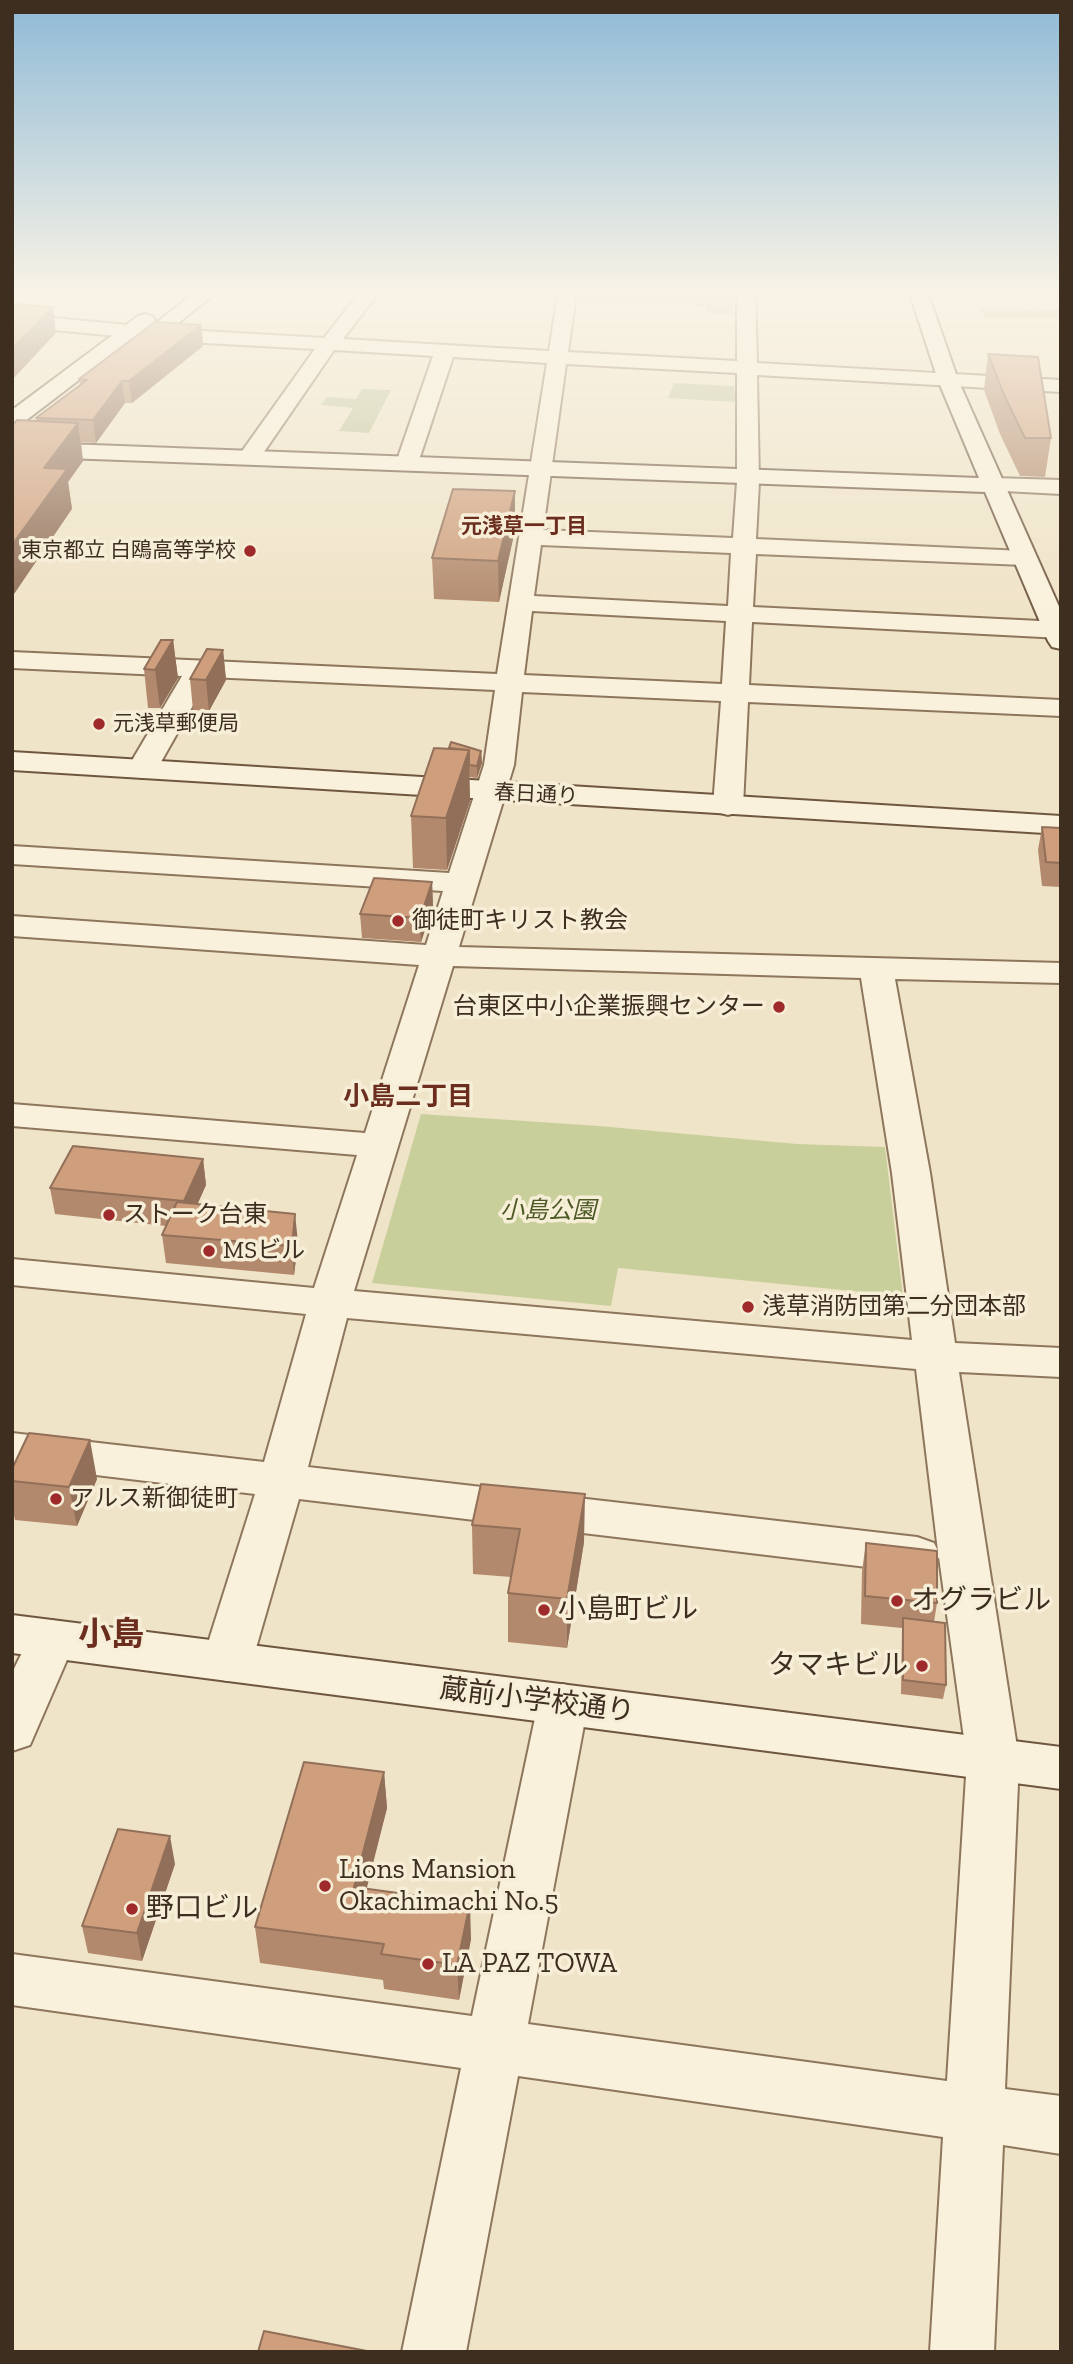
<!DOCTYPE html>
<meta charset="utf-8">
<style>
body{margin:0}
#map{position:relative;width:1073px;height:2364px;overflow:hidden;background:#f0e4c8;font-family:"Zilla Slab",serif}
canvas{display:block}
.frame{position:absolute;inset:0;border:14px solid #3d2e20;pointer-events:none}
</style>
<div id="map">
<canvas width="1073" height="2364"></canvas>
<div class="frame"></div>
</div>
<script>
const ctx = document.querySelector('canvas').getContext('2d');
ctx.lineJoin = 'round';
function fill(path, color) { ctx.fillStyle = color; ctx.fill(path, 'evenodd'); }
const shape = rows => new Path2D(rows.map(r => 'M' + r).join(''));
function stroke(path, color, width, dash) { ctx.strokeStyle = color; ctx.lineWidth = width; ctx.lineCap = dash ? 'butt' : 'round'; ctx.setLineDash(dash || []); ctx.stroke(path); }
function write(font, color, halo, rows, align = 'center') {
  ctx.font = font + ' "Zilla Slab","Noto Sans JP",serif'; ctx.lineWidth = 7; ctx.setLineDash([]); ctx.textBaseline = 'middle'; ctx.strokeStyle = halo; ctx.fillStyle = color; for (const [text, x, y, turn = 0] of rows) {
    ctx.save(); ctx.translate(x, y); ctx.rotate((+turn || 0) * Math.PI / 180); ctx.textAlign = isNaN(turn) ? turn : align; if (halo) ctx.strokeText(text, 0, 0); ctx.fillText(text, 0, 0); ctx.restore();
  }
}
const green = shape([
 [421,1114,599,1126,797,1144,885,1147,903,1296,618,1268,611,1306,372,1283]
]);
const cemetery = shape([
 [579,290,733,293,734,314,707,313,705,306,577,304],
 [980,308,1061,309,1061,318,985,318],
 [674,383,734,386,736,402,668,398],
 [362,389,391,390,369,433,339,431,353,408,321,405,327,397,356,399]
]);
const street = shape([
 [363,288,382,288,343,339,549,351,559,288,577,288,568,352,737,361,737,288,755,288,757,363,1061,380,1061,392,757,375,759,482,756,539,1024,551,1033,553,1036,558,1033,563,1024,565,756,554,753,607,1061,622,1061,638,752,622,749,685,1061,700,1061,716,748,702,743,806,739,812,728,815,717,812,713,806,721,701,522,692,514,765,459,947,1061,963,1061,983,895,979,930,1173,955,1343,1061,1348,1061,1377,959,1372,1019,1760,1005,2089,1061,2096,1061,2154,1003,2145,994,2352,930,2352,943,2137,518,2076,466,2352,402,2352,461,2068,12,2005,12,1954,472,2016,538,1704,545,1690,563,1684,581,1690,588,1704,528,2024,947,2081,967,1760,939,1557,934,1567,917,1573,299,1499,252,1662,244,1676,227,1681,210,1676,202,1662,255,1494,12,1465,12,1433,264,1462,306,1314,12,1285,12,1259,314,1288,357,1155,12,1126,12,1104,365,1133,419,965,12,936,12,916,426,945,443,891,12,864,12,846,449,873,484,765,495,690,209,677,157,769,152,775,142,778,132,775,127,769,182,676,12,668,12,652,497,674,547,363,453,357,418,463,415,468,407,470,399,468,396,463,433,356,334,350,257,462,249,464,241,462,238,457,315,349,169,341,12,326,12,314,169,329,324,338,363,288],
 [566,364,737,373,737,482,733,538,543,530,566,364],
 [541,545,731,553,728,606,534,596,541,545],
 [532,611,726,621,722,684,524,675,532,611],
 [453,966,861,978,892,1173,912,1340,354,1291,453,966],
 [347,1318,916,1369,938,1551,934,1543,917,1537,308,1467,347,1318],
 [993,478,1061,480,1061,494,985,490,982,485,985,480,993,478],
 [52,1620,69,1626,76,1639,30,1745,12,1751,12,1673,35,1626,52,1620]
]);
const secondary = shape([
 [201,288,222,288,136,357,122,357,119,353,122,349,201,288],
 [908,288,926,288,958,380,1061,611,1061,649,1052,647,1048,641,985,492,12,456,12,442,979,478,938,380,908,288],
 [145,314,152,316,155,320,152,324,20,425,12,426,12,410,138,316,145,314],
 [12,752,1061,816,1061,834,12,770,12,752],
 [12,1615,1061,1747,1061,1789,12,1653,12,1615]
]);
const wall = shape([
 [201,325,203,346,132,403,125,403,96,443,81,442,83,461,68,482,72,509,36,418,80,385,79,379],
 [988,354,1051,438,1045,477,1020,476,1000,434,984,390],
 [515,530,499,602,434,599,432,558],
 [173,640,178,678,160,708,148,708,144,669],
 [223,650,226,680,209,711,193,710,190,679],
 [481,751,482,763,477,778,469,777,470,801,447,870,413,868,411,816],
 [1042,827,1061,828,1061,887,1042,886,1038,850],
 [432,882,433,906,421,942,362,938,360,914],
 [203,1159,206,1185,197,1204,298,1242,294,1275,166,1263,162,1235,166,1226,55,1214,50,1188],
 [12,1469,97,1479,77,1526,15,1520,12,1507],
 [481,1484,584,1542,567,1648,508,1642,508,1593,511,1577,473,1574,472,1525],
 [866,1543,937,1603,934,1622,946,1685,943,1699,901,1694,902,1628,861,1624,862,1571],
 [384,1772,387,1808,366,1888,471,1939,459,2000,384,1989,383,1980,260,1963,255,1927],
 [175,1864,142,1961,88,1953,82,1926]
]);
const shadedWall = shape([
 [53,307,56,333,12,380,12,349],
 [201,325,203,346,132,403,129,381],
 [122,381,125,403,96,443,93,420],
 [78,423,83,461,68,482,72,509,12,597,12,545,44,468],
 [515,491,515,530,499,602,498,561],
 [173,640,178,678,160,708,155,670],
 [223,650,226,680,209,711,206,680],
 [469,750,470,801,447,870,446,818],
 [481,751,482,763,477,778,477,766],
 [432,882,433,906,421,942,420,918],
 [203,1159,206,1185,187,1228,184,1201],
 [295,1214,298,1242,294,1275,292,1246],
 [90,1440,97,1479,77,1526,69,1487],
 [585,1494,584,1542,567,1648,567,1599],
 [384,1772,387,1808,358,1923,354,1887],
 [170,1836,175,1864,142,1961,137,1933],
 [470,1903,471,1939,459,2000,457,1965]
]);
const building = shape([
 [12,304,53,307,12,349,12,304],
 [155,322,201,325,129,381,122,381,93,420,36,418,87,380,79,379,155,322],
 [988,354,1038,357,1051,438,1025,438,1005,397,988,354],
 [17,420,78,423,44,468,67,469,12,545,12,426,17,420],
 [453,489,515,491,498,561,432,558,453,489],
 [161,640,173,640,155,670,144,669,161,640],
 [207,649,223,650,206,680,190,679,207,649],
 [451,742,481,751,477,766,469,765,469,750,449,748,451,742],
 [434,748,469,750,446,818,411,816,434,748],
 [1042,827,1061,828,1061,863,1046,862,1042,827],
 [374,878,432,882,420,918,360,914,374,878],
 [73,1146,203,1159,184,1201,50,1188,73,1146],
 [177,1202,295,1214,292,1246,162,1235,177,1202],
 [29,1433,90,1440,69,1487,12,1481,12,1469,29,1433],
 [481,1484,585,1494,567,1599,508,1593,520,1529,472,1525,481,1484],
 [866,1543,937,1551,937,1603,865,1596,866,1543],
 [903,1618,945,1623,946,1685,903,1680,903,1618],
 [304,1762,384,1772,354,1887,470,1903,457,1965,381,1954,384,1944,255,1927,304,1762],
 [118,1829,170,1836,137,1933,82,1926,118,1829],
 [264,2331,372,2352,258,2352,264,2331]
]);
const markers = [
 [250,551,7,"#9e2a2b"],
 [99,724,7,"#9e2a2b"],
 [398,921,7,"#9e2a2b"],
 [779,1007,7,"#9e2a2b"],
 [109,1215,7,"#9e2a2b"],
 [209,1251,7,"#9e2a2b"],
 [748,1307,7,"#9e2a2b"],
 [56,1499,7,"#9e2a2b"],
 [897,1601,7,"#9e2a2b"],
 [544,1610,7,"#9e2a2b"],
 [922,1666,7,"#9e2a2b"],
 [325,1886,7,"#9e2a2b"],
 [132,1909,7,"#9e2a2b"],
 [428,1964,7,"#9e2a2b"]
];
const farNeighbourhoodnames = [
 ["元浅草一丁目",524,527]
];
const farPoinames = [
 ["東京都立 白鴎高等学校",236,551],
 ["元浅草郵便局",113,724,"left"]
];
const farStreetnames = [
 ["春日通り",536,795,3]
];
const poiNames = [
 ["御徒町キリスト教会",412,921],
 ["台東区中小企業振興センター",765,1007,"right"],
 ["ストーク台東",123,1215],
 ["MSビル",223,1251],
 ["浅草消防団第二分団本部",762,1307],
 ["アルス新御徒町",70,1499]
];
const parkNames = [
 ["小島公園",548,1211]
];
const neighbourhoodNames = [
 ["小島二丁目",408,1098]
];
const nearPoinames = [
 ["オグラビル",911,1601],
 ["小島町ビル",558,1610],
 ["タマキビル",908,1666,"right"],
 ["Lions Mansion",339,1870],
 ["Okachimachi No.5",339,1902],
 ["野口ビル",146,1909],
 ["LA PAZ TOWA",442,1964]
];
const nearStreetnames = [
 ["蔵前小学校通り",537,1701,7]
];
const nearQuarternames = [
 ["小島",111,1636]
];
fill(green, '#c9cf9b');
fill(cemetery, '#bfc49a');
stroke(street, '#8d765c', 4);
stroke(secondary, '#6f573f', 4);
fill(street, '#faf1dc');
fill(secondary, '#faf1dc');
fill(wall, '#b2896c');
fill(shadedWall, '#916f58');
fill(building, '#cf9f7d');
stroke(building, '#916f58', 2);
const sky = ctx.createLinearGradient(0, 0, 0, 619);
sky.addColorStop(0, '#8fbad6');
sky.addColorStop(0.47, '#f8f3e6');
sky.addColorStop(1, '#f8f3e600');
ctx.fillStyle = sky;
ctx.fillRect(0, 0, 1073, 619);
for (const [x, y, r, color] of markers) { const dot = new Path2D(); dot.arc(x, y, r, 0, 2 * Math.PI); ctx.fillStyle = color; ctx.fill(dot); stroke(dot, '#f7eed8', 2.5); }
write('bold 21px', '#6b2e1e', '#f7eed8', farNeighbourhoodnames);
write('21px', '#3d2e20', '#f7eed8', farPoinames, 'right');
write('21px', '#3d2e20', '#f7eed8', farStreetnames);
write('24px', '#3d2e20', '#f7eed8', poiNames, 'left');
write('italic 24px', '#4d5a26', '#f7eed8', parkNames);
write('bold 26px', '#6b2e1e', '#f7eed8', neighbourhoodNames);
write('28px', '#3d2e20', '#f7eed8', nearPoinames, 'left');
write('28px', '#3d2e20', '#f7eed8', nearStreetnames);
write('bold 33px', '#6b2e1e', '#f7eed8', nearQuarternames);
</script>
